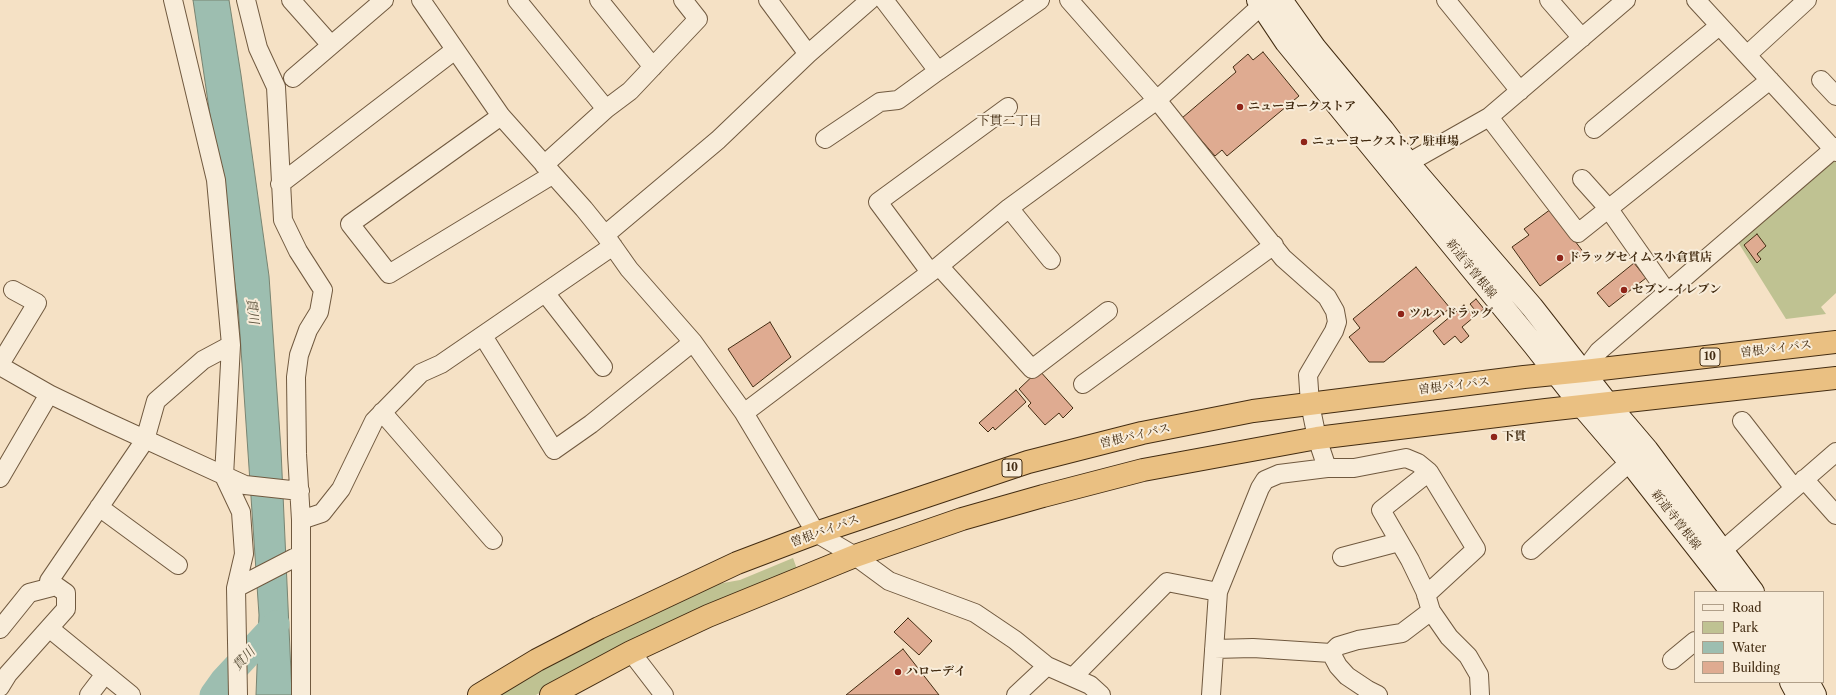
<!DOCTYPE html>
<meta charset="utf-8">
<style>
body{margin:0}
#map{position:relative;width:1836px;height:695px;overflow:hidden;background:#f5e1c5;font-family:"Libre Caslon Text",serif}
canvas{display:block}
.legend{position:absolute;left:1694px;top:591px;width:130px;height:92px;box-sizing:border-box;background:#f8ecd9;border:1px solid #b09f89;margin:0;padding:5px 7px;list-style:none;font-size:12px;color:#432c12}
.legend li{display:flex;align-items:center;gap:8px;height:20px}
.legend b{width:20px;border:1px solid #b09f89}
</style>
<div id="map">
<canvas width="1836" height="695"></canvas>
<ul class="legend">
<li><b style="height:5px;background:#f8ecd9"></b>Road</li>
<li><b style="height:11px;background:#bfc292"></b>Park</li>
<li><b style="height:11px;background:#9dbeb0"></b>Water</li>
<li><b style="height:11px;background:#dfab91"></b>Building</li>
</ul>
</div>
<script>
const ctx = document.querySelector('canvas').getContext('2d');
ctx.lineJoin = 'round';
function fill(path, color) { ctx.fillStyle = color; ctx.fill(path, 'evenodd'); }
const shape = rows => new Path2D(rows.map(r => 'M' + r).join(''));
function stroke(path, color, width, dash) { ctx.strokeStyle = color; ctx.lineWidth = width; ctx.lineCap = dash ? 'butt' : 'round'; ctx.setLineDash(dash || []); ctx.stroke(path); }
function write(font, color, halo, rows, align = 'center') {
  ctx.font = font + ' "Libre Caslon Text","Noto Serif JP",serif'; ctx.lineWidth = 4; ctx.setLineDash([]); ctx.textBaseline = 'middle'; ctx.strokeStyle = halo; ctx.fillStyle = color; for (const [text, x, y, turn = 0] of rows) {
    ctx.save(); ctx.translate(x, y); ctx.rotate((+turn || 0) * Math.PI / 180); ctx.textAlign = isNaN(turn) ? turn : align; if (halo) ctx.strokeText(text, 0, 0); ctx.fillText(text, 0, 0); ctx.restore();
  }
}
const green = shape([
 [1832,156,1836,161,1836,293,1821,307,1826,314,1786,319,1736,239],
 [793,558,797,569,607,656,536,695,499,695,581,648,712,585,740,580]
]);
const water = shape([
 [193,0,229,0,241,75,269,276,281,450,292,695,256,695,259,615,238,305,193,0]
]);
const river = shape([
 [213,695,223,681,276,624]
]);
const building = shape([
 [1263,52,1299,96,1227,156,1222,150,1215,156,1182,118,1236,72,1233,67,1248,54,1253,60,1263,52],
 [1551,209,1584,253,1540,286,1512,247,1529,235,1524,229,1551,209],
 [1757,234,1766,246,1757,254,1761,259,1757,263,1744,245,1757,234],
 [1634,263,1646,278,1609,307,1597,293,1634,263],
 [1416,267,1450,308,1384,362,1369,362,1349,337,1360,328,1353,319,1416,267],
 [1476,299,1484,309,1478,314,1470,304,1476,299],
 [1464,305,1474,317,1462,327,1469,336,1461,343,1455,336,1444,345,1433,331,1464,305],
 [770,322,791,357,753,387,728,349,770,322],
 [1039,370,1073,408,1063,418,1059,413,1045,425,1028,406,1031,403,1019,389,1039,370],
 [1016,390,1026,402,995,430,993,427,988,432,979,423,1016,390],
 [908,618,932,641,919,655,894,632,908,618],
 [903,649,939,695,846,695,903,649]
]);
const minor = shape([
 [173,0,216,180,231,345,224,476,241,512,244,554,236,588,238,695],
 [246,0,258,48,276,87,283,220,298,251,323,290,319,312,308,330,299,355,296,377,297,454,301,520,322,513,341,489,374,421,421,373,441,364,613,246],
 [291,0,331,45],
 [421,0,501,116,584,209,605,235,629,269,693,342,744,413,816,533,855,556,889,581,975,613,1015,640,1047,666,1090,685,1101,695],
 [517,0,606,109],
 [599,0,653,67],
 [768,0,808,54],
 [884,0,938,71,1040,0],
 [1069,0,1157,100,1283,258,1327,297,1335,311,1337,322,1334,331,1308,375,1310,404,1317,438,1327,468,1279,474,1265,480,1260,488,1218,592,1211,695],
 [1446,0,1520,91],
 [1549,0,1582,38],
 [1696,0,1836,152],
 [1747,55,1807,0],
 [293,78,384,0],
 [1821,80,1836,96],
 [501,116,350,224,389,274,552,175],
 [1489,117,1578,233,1770,80],
 [1594,129,1719,26],
 [825,139,880,102,898,100,938,71],
 [1408,163,1489,117,1626,0],
 [544,165,606,109,630,91,698,19,683,0],
 [1582,179,1608,208,1667,292],
 [280,184,455,50],
 [1009,208,1051,260],
 [605,235,718,140,808,54,870,0],
 [939,266,1032,369,1108,311],
 [930,272,878,202,1008,107],
 [546,294,603,367],
 [483,336,554,450,591,424,693,342],
 [0,364,37,303,13,290],
 [0,366,49,394,101,419,245,485,300,491],
 [1584,371,1599,351,1836,147],
 [1083,384,1274,245],
 [382,412,493,540],
 [744,413,939,266,1009,208,1157,100,1261,6,1265,0],
 [1742,421,1794,488],
 [1327,468,1354,468,1406,458,1418,463,1429,472,1381,510,1410,560,1425,591,1431,611,1449,637,1468,656,1479,675,1480,695],
 [0,478,49,394],
 [1804,479,1836,515],
 [99,507,178,565],
 [1531,550,1630,462],
 [1723,550,1836,452],
 [1342,557,1399,542],
 [236,588,294,558,300,557],
 [1426,595,1476,549,1429,472],
 [49,628,131,695],
 [0,629,29,593,56,586],
 [1214,649,1253,648,1331,653,1338,666,1347,676,1368,690,1378,695],
 [631,652,664,695],
 [1331,653,1338,646,1358,640,1402,633,1431,611],
 [1672,660,1695,641],
 [1073,677,1167,582,1218,592],
 [0,687,8,674,66,609,66,593,49,581,145,440,156,401,203,360,231,345],
 [89,695,105,674],
 [301,695,301,520],
 [1016,695,1047,666]
]);
const secondary = shape([
 [1258,0,1286,42,1534,345,1582,406,1630,462,1732,592],
 [1281,0,1315,48,1383,130,1408,163,1532,307,1607,403,1647,450,1753,592],
 [1791,682,1798,695],
 [1808,682,1815,695]
]);
const trunk = shape([
 [479,695,537,660,599,628,737,563,816,533,1028,462,1142,433,1253,411,1524,377,1584,371,1836,342],
 [551,695,631,652,708,616,855,556,962,519,1043,496,1143,470,1317,438,1546,410,1836,378]
]);
const markers = [
 [1240,107,4,"#8f2418"],
 [1304,142,4,"#8f2418"],
 [1560,258,4,"#8f2418"],
 [1624,290,4,"#8f2418"],
 [1401,314,4,"#8f2418"],
 [1494,437,4,"#8f2418"],
 [898,672,4,"#8f2418"]
];
const shields = [
 [1710,357,20],
 [1012,468,20]
];
const shieldNames = [
 ["10",1710,357],
 ["10",1012,468]
];
const poiNames = [
 ["ニューヨークストア",1248,107],
 ["ニューヨークストア 駐車場",1312,142],
 ["ドラッグセイムス小倉貫店",1568,258],
 ["セブン-イレブン",1632,290],
 ["ツルハドラッグ",1409,314],
 ["下貫",1502,437],
 ["ハローデイ",906,672]
];
const streetNames = [
 ["新道寺曽根線",1471,269,51],
 ["曽根バイパス",1776,349,-7],
 ["曽根バイパス",1454,386,-7],
 ["曽根バイパス",1135,436,-13],
 ["新道寺曽根線",1676,520,52],
 ["曽根バイパス",825,531,-20]
];
const neighbourhoodNames = [
 ["下貫二丁目",1009,121]
];
const waterNames = [
 ["貫川",252,311,83],
 ["貫川",244,659,-47]
];
fill(green, '#bfc292');
fill(water, '#9dbeb0');
stroke(water, '#798471', 1);
stroke(river, '#9dbeb0', 27);
fill(building, '#dfab91');
stroke(building, '#432c12', 1);
stroke(minor, '#70593f', 20);
stroke(secondary, '#432c12', 24);
stroke(trunk, '#432c12', 24);
stroke(minor, '#f8ecd9', 18);
stroke(secondary, '#f8ecd9', 22);
stroke(trunk, '#eac082', 22);
for (const [x, y, r, color] of markers) { const dot = new Path2D(); dot.arc(x, y, r, 0, 2 * Math.PI); ctx.fillStyle = color; ctx.fill(dot); stroke(dot, '#f8ecd9', 1.5); }
for (const [x, y, w] of shields) { const box = new Path2D(); box.roundRect(x - w / 2, y - 9, w, 18, 3); ctx.fillStyle = '#f8ecd9'; ctx.fill(box); stroke(box, '#432c12', 1); }
write('bold 11px', '#432c12', null, shieldNames);
write('bold 12px', '#432c12', '#f8ecd9', poiNames, 'left');
write('12px', '#432c12', '#f8ecd9', streetNames);
write('13px', '#432c12', '#f8ecd9', neighbourhoodNames);
write('italic 13px', '#5a503a', '#f8ecd9', waterNames);
</script>
